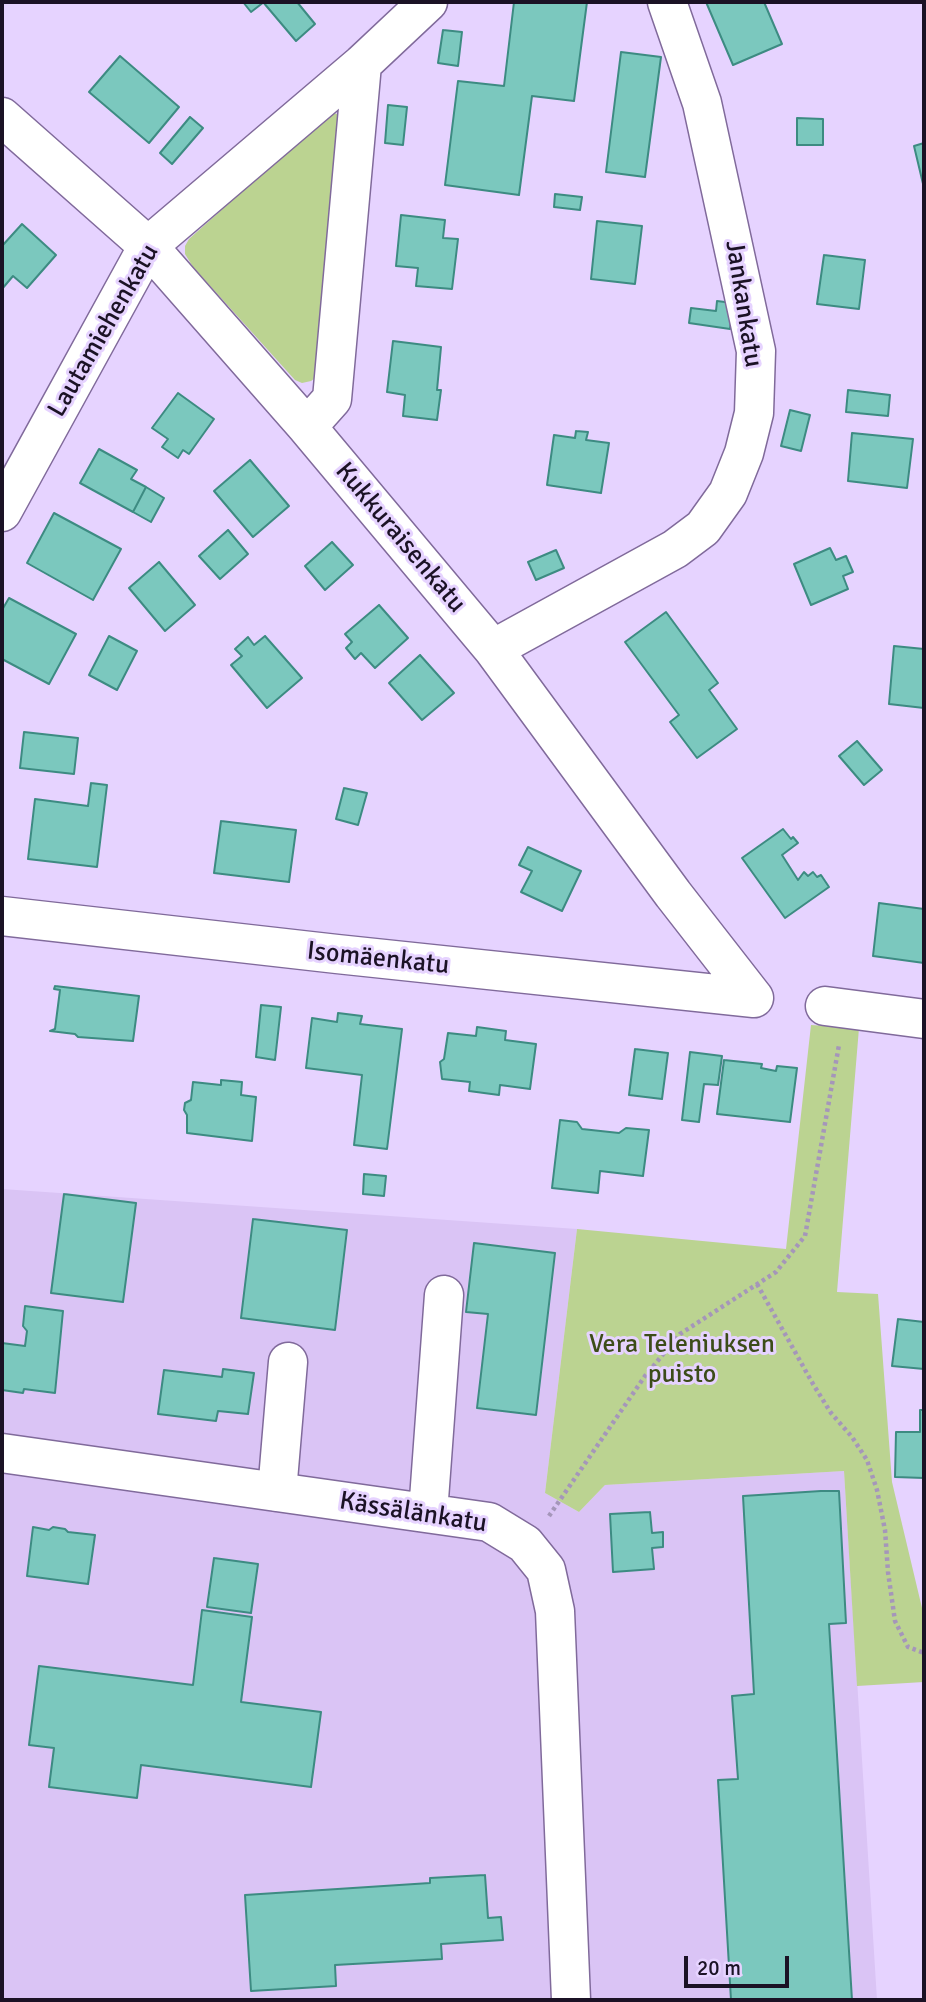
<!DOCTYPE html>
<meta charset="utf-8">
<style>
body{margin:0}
#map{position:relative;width:926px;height:2002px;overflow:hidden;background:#e6d3ff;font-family:Signika,sans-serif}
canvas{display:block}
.frame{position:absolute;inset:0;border:4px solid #1b1225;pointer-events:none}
.scale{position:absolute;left:684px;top:1956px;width:105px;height:32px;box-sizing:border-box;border:4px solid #1b1225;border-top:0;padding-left:9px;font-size:21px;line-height:24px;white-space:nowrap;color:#1b1225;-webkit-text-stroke:5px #e6d3ff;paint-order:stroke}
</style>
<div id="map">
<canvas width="926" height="2002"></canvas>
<div class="frame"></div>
<div class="scale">20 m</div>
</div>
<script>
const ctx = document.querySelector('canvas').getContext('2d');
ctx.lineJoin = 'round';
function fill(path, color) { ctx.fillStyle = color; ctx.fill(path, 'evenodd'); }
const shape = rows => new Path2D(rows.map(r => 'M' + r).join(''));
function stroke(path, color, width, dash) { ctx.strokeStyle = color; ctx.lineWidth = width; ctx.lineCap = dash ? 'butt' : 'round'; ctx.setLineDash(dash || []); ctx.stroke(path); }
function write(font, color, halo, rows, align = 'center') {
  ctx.font = font + ' Signika,sans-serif'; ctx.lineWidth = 6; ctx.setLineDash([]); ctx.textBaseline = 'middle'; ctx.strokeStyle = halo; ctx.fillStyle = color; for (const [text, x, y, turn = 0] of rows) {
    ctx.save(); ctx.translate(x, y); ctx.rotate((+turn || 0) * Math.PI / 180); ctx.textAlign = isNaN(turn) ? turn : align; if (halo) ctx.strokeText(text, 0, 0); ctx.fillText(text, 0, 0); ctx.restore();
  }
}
const built = shape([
 [2,1189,577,1229,545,1493,579,1512,605,1485,844,1471,877,2000,2,2000]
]);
const green = shape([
 [331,112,343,116,318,376,311,381,302,383,295,380,193,267,185,254,185,246,189,239],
 [811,1025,859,1028,837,1292,878,1294,892,1482,922,1608,924,1627,924,1682,857,1686,844,1471,605,1485,579,1512,545,1493,577,1229,786,1249]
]);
const building = shape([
 [243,2,264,2,251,12,243,2],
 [263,2,297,2,315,24,296,41,263,2],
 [514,2,587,2,574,101,532,96,519,195,445,185,458,81,504,86,514,2],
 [706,2,764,2,782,44,733,65,706,2],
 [443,30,462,32,458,66,438,63,443,30],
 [621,52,661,57,645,177,606,172,621,52],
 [120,56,179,107,149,143,89,92,120,56],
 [388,105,407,107,403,145,385,143,388,105],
 [190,117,203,128,172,164,160,153,190,117],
 [797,118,823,119,823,145,797,145,797,118],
 [924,143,924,188,914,146,924,143],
 [555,194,582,197,580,210,554,207,555,194],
 [401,215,445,220,443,238,458,239,452,289,416,286,418,268,396,266,401,215],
 [597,221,642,226,635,284,591,279,597,221],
 [22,224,56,255,27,288,13,276,2,289,2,246,22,224],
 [824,255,865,260,859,309,817,304,824,255],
 [717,301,733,303,730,329,689,323,691,308,716,311,717,301],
 [393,341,441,347,437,390,441,390,437,420,403,416,405,395,387,392,393,341],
 [848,390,890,395,888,416,846,412,848,390],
 [178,393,214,419,189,454,183,450,178,458,162,447,168,439,152,428,178,393],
 [790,410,810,415,801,451,781,446,790,410],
 [576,431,588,432,586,440,609,443,601,493,547,485,554,435,575,438,576,431],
 [852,433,913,439,907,488,848,481,852,433],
 [99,449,137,470,131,479,146,487,133,512,80,483,99,449],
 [250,460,289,506,253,537,214,491,250,460],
 [146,487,164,498,151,522,133,512,146,487],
 [54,513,121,549,93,600,27,563,54,513],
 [228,530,248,554,220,579,199,556,228,530],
 [332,542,353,565,325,590,305,566,332,542],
 [830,548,836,560,846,556,853,572,843,576,848,589,811,605,794,564,830,548],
 [556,550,564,568,536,580,528,562,556,550],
 [159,562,195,605,165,631,129,588,159,562],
 [9,598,76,634,49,684,2,659,2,610,9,598],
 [379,605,408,638,375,668,361,653,355,659,346,648,352,642,345,634,379,605],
 [666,612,718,683,709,690,737,729,697,758,670,722,679,715,625,642,666,612],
 [109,636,137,651,117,690,89,675,109,636],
 [265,636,302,678,267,708,231,665,242,656,235,649,248,637,254,645,265,636],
 [894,646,924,649,924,708,889,704,894,646],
 [420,655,454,693,422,720,389,683,420,655],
 [24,732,78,738,74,774,20,768,24,732],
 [857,741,882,770,864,785,839,756,857,741],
 [91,783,107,785,97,867,28,859,35,799,88,806,91,783],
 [344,788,367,793,358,825,336,819,344,788],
 [221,821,296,830,289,882,214,873,221,821],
 [783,829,791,839,793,837,798,843,782,855,798,880,804,872,808,876,813,872,817,877,821,875,829,887,785,918,742,858,783,829],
 [528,847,581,871,562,911,521,892,532,871,519,865,528,847],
 [879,903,924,909,924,963,873,956,879,903],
 [55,986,139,996,133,1041,78,1037,75,1034,50,1031,55,1029,60,990,54,989,55,986],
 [261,1005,281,1007,275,1060,256,1057,261,1005],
 [338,1013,362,1016,360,1024,402,1029,387,1149,354,1145,362,1075,306,1068,312,1018,337,1022,338,1013],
 [477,1027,506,1031,505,1040,536,1044,530,1089,500,1085,499,1095,469,1091,470,1082,442,1079,440,1062,444,1059,448,1033,476,1036,477,1027],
 [635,1049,668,1053,662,1099,629,1095,635,1049],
 [690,1052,722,1056,718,1085,704,1084,699,1122,682,1120,690,1052],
 [724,1060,762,1064,761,1068,776,1071,777,1066,797,1068,790,1122,717,1114,724,1060],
 [221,1080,242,1082,241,1095,256,1097,252,1141,187,1133,187,1115,184,1110,185,1103,191,1100,193,1082,221,1085,221,1080],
 [560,1120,577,1122,582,1129,619,1133,626,1128,649,1130,643,1176,600,1171,598,1193,552,1188,560,1120],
 [364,1174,386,1176,384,1196,363,1194,364,1174],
 [64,1194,136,1203,123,1302,51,1293,64,1194],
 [253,1219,347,1230,335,1330,241,1318,253,1219],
 [474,1243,555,1253,536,1415,477,1408,488,1314,466,1312,474,1243],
 [25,1306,63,1311,55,1393,24,1389,23,1393,2,1390,2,1343,25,1346,27,1331,23,1326,25,1306],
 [898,1319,924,1322,924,1369,892,1366,898,1319],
 [223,1369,254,1373,248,1414,218,1411,216,1421,158,1414,164,1370,222,1377,223,1369],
 [920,1410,924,1410,924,1478,895,1477,896,1432,920,1432,920,1410],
 [821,1491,839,1491,846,1623,829,1624,852,2000,731,2000,718,1780,738,1779,732,1696,754,1694,743,1496,821,1491],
 [650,1512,652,1533,663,1532,663,1547,652,1548,654,1569,613,1572,610,1514,650,1512],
 [33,1527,49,1530,53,1527,65,1529,68,1532,95,1535,88,1584,27,1576,33,1527],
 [214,1558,258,1564,251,1613,207,1607,214,1558],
 [202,1610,252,1617,241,1702,321,1712,311,1787,141,1765,137,1798,49,1787,54,1748,29,1745,39,1666,193,1685,202,1610],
 [485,1875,488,1918,501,1917,503,1940,441,1944,442,1959,335,1965,336,1986,251,1991,245,1895,430,1883,430,1878,485,1875]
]);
const path = shape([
 [757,1284,813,1384,831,1413,852,1437,867,1460,877,1490,885,1530,888,1572,895,1621,908,1647,924,1653],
 [549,1516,645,1376,680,1334,776,1272,805,1236,839,1045]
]);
const minor = shape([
 [2,117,148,246,307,427,493,649,673,894,754,998],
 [307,427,332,399,362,64],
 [2,512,148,246,362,64,428,2],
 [493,649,675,549,703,528,728,493,744,453,754,413,756,351,702,103,667,2],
 [2,916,337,954,754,998],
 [825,1006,924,1019],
 [2,1453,489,1522,525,1544,546,1570,555,1611,571,2000],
 [277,1492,288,1362],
 [428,1513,444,1295]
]);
const streetNames = [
 ["Jankankatu",743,304,81],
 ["Lautamiehenkatu",104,331,-60],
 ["Kukkuraisenkatu",400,538,50],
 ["Isomäenkatu",378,959,6],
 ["Kässälänkatu",413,1513,9]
];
const parkNames = [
 ["Vera Teleniuksen",682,1345],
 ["puisto",682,1375]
];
fill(built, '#dac4f5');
fill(green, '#bbd391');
fill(building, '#7bc8be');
stroke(building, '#3d8b82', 2);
stroke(minor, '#806a9b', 41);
stroke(path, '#a596ba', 4.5, [3.5, 3.5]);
stroke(minor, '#fff', 38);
write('26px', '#1b1225', '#e6d3ff', streetNames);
write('26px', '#3c4c19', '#e6d3ff', parkNames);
</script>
